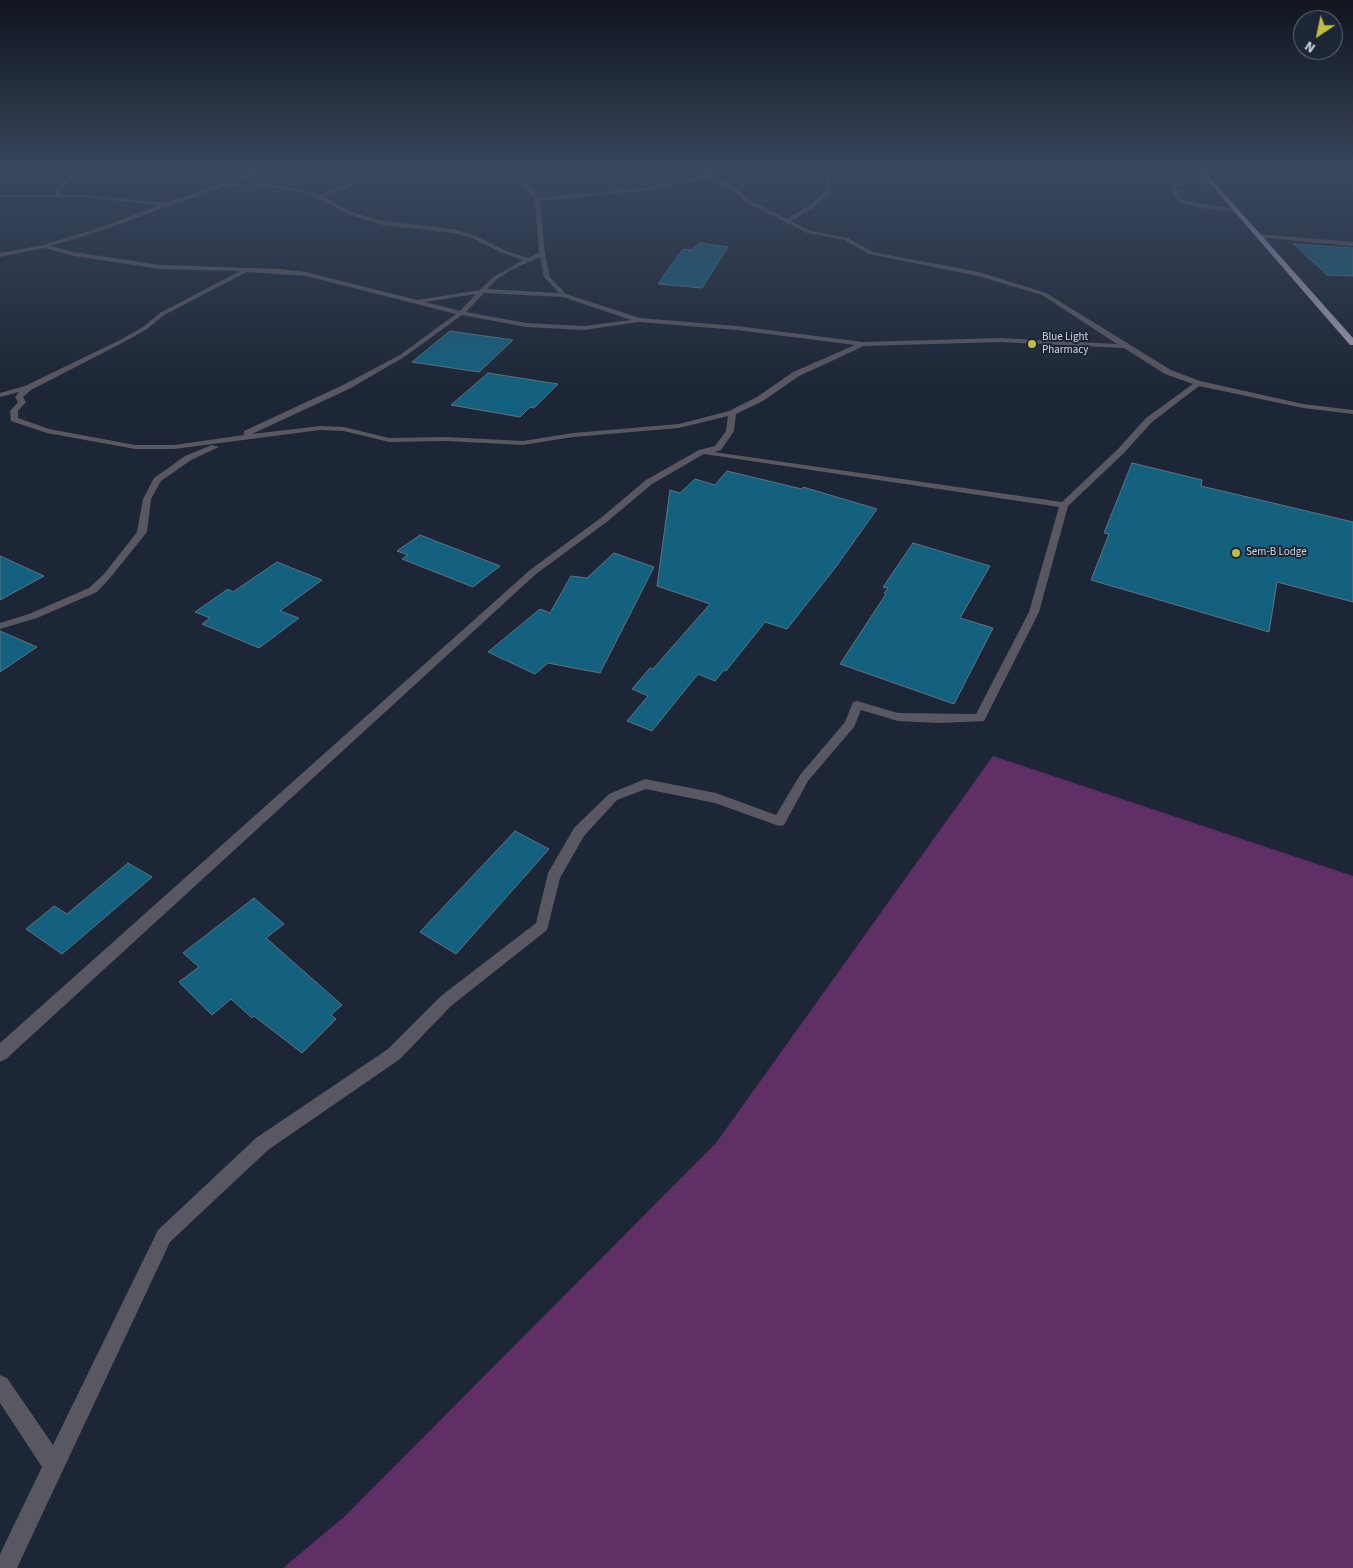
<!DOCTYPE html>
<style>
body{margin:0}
#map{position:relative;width:1353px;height:1568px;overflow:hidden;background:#1d2636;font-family:"Source Sans 3",sans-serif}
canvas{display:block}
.north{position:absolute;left:1293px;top:10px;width:50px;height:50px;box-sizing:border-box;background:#1d2636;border:1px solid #656c7b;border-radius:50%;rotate:214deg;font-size:14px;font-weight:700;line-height:20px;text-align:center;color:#d0d6e2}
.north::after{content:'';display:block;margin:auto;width:18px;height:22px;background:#c1bd40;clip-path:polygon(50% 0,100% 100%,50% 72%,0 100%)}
</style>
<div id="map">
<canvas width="1353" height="1568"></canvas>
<div class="north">N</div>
</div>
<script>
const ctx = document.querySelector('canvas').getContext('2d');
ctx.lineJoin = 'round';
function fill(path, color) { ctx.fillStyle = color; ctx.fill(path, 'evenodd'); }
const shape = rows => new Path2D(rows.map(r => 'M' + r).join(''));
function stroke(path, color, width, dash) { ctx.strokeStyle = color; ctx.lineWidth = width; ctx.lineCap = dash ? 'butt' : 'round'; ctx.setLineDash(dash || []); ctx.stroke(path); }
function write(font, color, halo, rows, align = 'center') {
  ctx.font = font + ' "Source Sans 3",sans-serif'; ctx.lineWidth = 4; ctx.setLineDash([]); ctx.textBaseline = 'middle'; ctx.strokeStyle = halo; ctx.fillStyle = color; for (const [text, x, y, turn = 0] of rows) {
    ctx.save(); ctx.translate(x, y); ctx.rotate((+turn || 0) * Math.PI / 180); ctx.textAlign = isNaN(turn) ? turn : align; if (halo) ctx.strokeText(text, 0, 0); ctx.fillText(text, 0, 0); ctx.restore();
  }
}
const green = shape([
 [993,756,1353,876,1353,1568,283,1568,344,1517,716,1143]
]);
const building = shape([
 [700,243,728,247,702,288,658,284,683,249,691,250,700,243],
 [1294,244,1353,248,1353,276,1327,275,1294,244],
 [450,331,513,340,479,372,412,362,450,331],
 [488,373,558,384,534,408,530,407,520,417,451,405,488,373],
 [1132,463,1202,480,1201,486,1353,522,1353,602,1277,582,1269,632,1091,580,1109,534,1104,533,1132,463],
 [727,471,802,489,803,487,877,509,835,568,787,629,765,622,726,671,724,670,715,681,698,674,652,731,627,721,648,696,632,689,650,668,653,669,710,604,657,586,670,490,680,493,695,479,715,485,727,471],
 [420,535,500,566,473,587,402,559,408,555,397,551,420,535],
 [913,543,990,566,960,618,993,628,954,704,840,664,886,594,884,593,888,588,883,587,913,543],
 [614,553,654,567,600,673,548,663,535,674,488,652,540,609,550,613,571,576,587,578,614,553],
 [0,556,44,576,0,600,0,556],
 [277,562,322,580,280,611,299,618,259,648,202,624,210,618,195,612,228,589,233,592,277,562],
 [0,631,37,647,0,672,0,631],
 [515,831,549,849,456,954,420,932,515,831],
 [128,863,152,877,62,954,26,929,54,906,67,914,128,863],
 [254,898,284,924,266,938,342,1005,331,1015,336,1019,302,1053,254,1016,252,1018,231,999,212,1015,179,982,199,967,183,953,254,898]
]);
const minor = shape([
 [73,172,78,172,59,190,60,195,83,195,165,203,258,172,266,172,233,184,271,185,301,190,320,195,361,179,355,172,360,172,365,178,365,181,324,197,352,212,383,221,453,229,476,236,504,250,528,258,539,253,535,200,531,194,516,179,518,172,523,172,520,179,535,192,539,198,647,188,705,176,694,172,702,172,722,179,737,188,749,200,787,219,811,204,826,192,826,179,817,172,823,172,830,178,830,192,815,206,791,221,811,231,848,238,873,252,979,272,1046,293,1171,370,1200,381,1303,404,1353,410,1353,414,1303,408,1199,386,1152,422,1124,453,1068,506,1039,612,984,721,939,723,898,721,861,710,854,727,808,781,784,825,779,826,715,803,646,789,617,800,584,836,560,878,547,930,451,1006,400,1059,268,1150,170,1242,17,1568,0,1568,0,1554,42,1467,0,1403,0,1375,7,1378,53,1445,158,1230,256,1138,388,1049,441,996,536,923,548,873,574,828,609,794,645,779,716,793,776,815,800,775,845,722,853,702,857,701,898,713,976,714,1029,612,1059,507,704,454,652,484,608,521,536,574,6,1059,0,1062,0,1043,530,570,602,517,646,480,699,450,715,446,726,431,728,416,679,428,573,437,523,445,446,441,389,442,344,431,320,430,174,449,135,449,47,433,11,421,10,411,18,402,15,397,19,392,0,397,0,393,25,386,120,340,143,327,160,313,240,271,160,269,74,256,44,248,0,257,0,253,43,245,93,230,160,205,83,197,0,197,0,195,55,195,55,189,73,172],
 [710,178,733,190,745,202,807,233,844,240,869,254,978,276,1042,295,1117,344,1000,338,863,342,737,326,640,318,566,294,550,277,545,254,540,201,647,190,710,178],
 [225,186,271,187,300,192,318,198,348,214,363,219,383,225,453,233,472,238,500,252,523,260,492,278,480,290,417,300,306,272,280,269,160,265,74,252,50,246,97,232,225,186],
 [540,257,544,277,559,293,487,289,496,280,511,270,540,257],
 [247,272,306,276,456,314,400,355,343,385,244,431,244,435,174,445,135,445,49,429,18,418,18,411,26,402,23,397,31,390,124,342,147,329,164,315,247,272],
 [484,293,563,297,631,320,584,326,526,323,466,312,484,293],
 [476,294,460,311,425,302,476,294],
 [462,315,526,327,584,330,638,322,737,330,855,345,793,372,757,397,729,411,679,424,573,433,523,441,446,437,389,438,344,427,320,426,252,434,349,389,404,357,462,315],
 [1000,342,1124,348,1165,374,1193,384,1146,418,1118,449,1062,502,714,452,721,450,734,431,736,414,763,401,799,376,864,346,1000,342],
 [1213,182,1211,184,1178,185,1175,187,1182,200,1234,209,1236,212,1200,208,1178,202,1170,187,1177,183,1213,182],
 [1257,234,1353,242,1353,246,1255,237,1257,234],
 [212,445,219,447,191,460,161,481,151,499,147,532,110,578,97,592,37,618,0,629,0,623,29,614,89,588,104,574,137,532,143,499,154,478,185,456,212,445]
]);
const highway = shape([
 [1200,172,1205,172,1353,338,1353,345,1350,345,1200,172]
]);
const markers = [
 [1032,344,5,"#c1bd40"],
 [1236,553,5,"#c1bd40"]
];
const farPoinames = [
 ["Blue Light",1042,338],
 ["Pharmacy",1042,351],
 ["Sem-B Lodge",1246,553]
];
fill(green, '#5f2f65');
fill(building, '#14607f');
stroke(building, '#5d7481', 1);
fill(minor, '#595761');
fill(highway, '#9f9bb3');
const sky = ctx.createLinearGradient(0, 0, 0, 392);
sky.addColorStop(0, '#10151e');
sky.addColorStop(0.44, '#3a475d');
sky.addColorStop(1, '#3a475d00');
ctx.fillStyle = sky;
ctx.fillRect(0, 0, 1353, 392);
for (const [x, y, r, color] of markers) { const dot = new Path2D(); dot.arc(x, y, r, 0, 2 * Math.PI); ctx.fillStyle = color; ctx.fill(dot); stroke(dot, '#1d2636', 2); }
write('11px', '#d0d6e2', '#1d2636', farPoinames, 'left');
</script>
